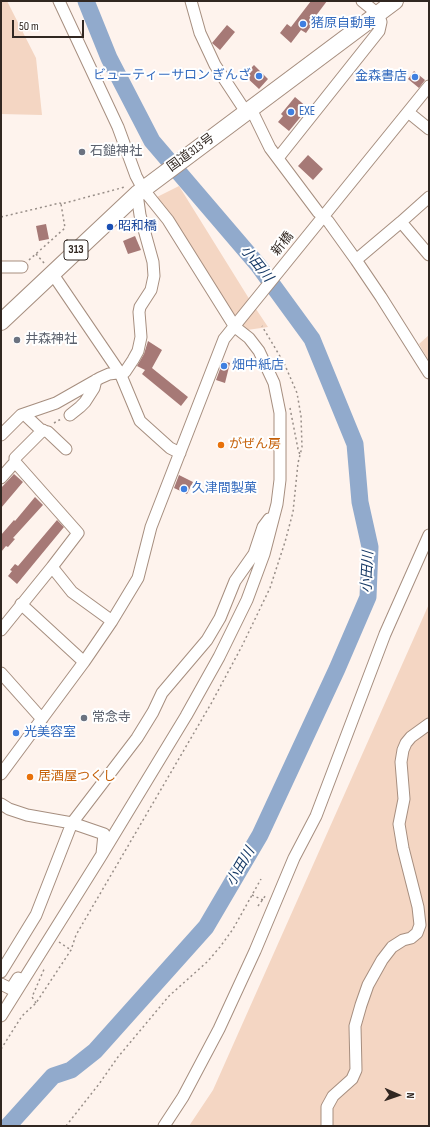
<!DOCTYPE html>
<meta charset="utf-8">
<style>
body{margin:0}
#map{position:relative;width:430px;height:1127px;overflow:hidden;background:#fef3ed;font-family:"Sofia Sans Condensed",sans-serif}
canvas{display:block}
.frame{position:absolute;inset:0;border:2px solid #312721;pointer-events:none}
.north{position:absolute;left:378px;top:1075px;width:40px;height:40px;-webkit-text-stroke:3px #fff;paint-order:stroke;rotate:92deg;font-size:11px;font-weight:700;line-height:16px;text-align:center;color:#312721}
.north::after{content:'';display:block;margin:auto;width:14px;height:18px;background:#312721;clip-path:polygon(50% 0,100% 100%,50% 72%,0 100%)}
.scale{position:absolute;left:12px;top:20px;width:72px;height:18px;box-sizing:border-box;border:2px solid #312721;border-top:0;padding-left:5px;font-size:12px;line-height:14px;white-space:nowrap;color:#312721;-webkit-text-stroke:3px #fff;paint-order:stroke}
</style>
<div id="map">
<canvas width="430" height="1127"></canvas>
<div class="frame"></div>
<div class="north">N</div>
<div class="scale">50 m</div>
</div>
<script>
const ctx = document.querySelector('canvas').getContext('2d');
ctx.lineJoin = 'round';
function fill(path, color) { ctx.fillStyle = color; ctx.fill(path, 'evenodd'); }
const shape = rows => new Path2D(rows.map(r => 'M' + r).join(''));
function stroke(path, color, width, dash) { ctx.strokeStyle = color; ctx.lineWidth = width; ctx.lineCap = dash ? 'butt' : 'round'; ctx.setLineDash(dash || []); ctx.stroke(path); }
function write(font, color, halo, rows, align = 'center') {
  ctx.font = font + ' "Sofia Sans Condensed","Noto Sans JP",sans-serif'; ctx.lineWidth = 4; ctx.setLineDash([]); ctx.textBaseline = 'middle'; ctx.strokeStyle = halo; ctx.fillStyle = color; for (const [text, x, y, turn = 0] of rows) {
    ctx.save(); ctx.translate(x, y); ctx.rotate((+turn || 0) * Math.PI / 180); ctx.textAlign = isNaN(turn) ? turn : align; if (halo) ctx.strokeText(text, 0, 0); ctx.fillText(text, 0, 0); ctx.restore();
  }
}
const green = shape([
 [1,1,7,1,36,58,42,115,1,114],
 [179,186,248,297,268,327,247,330,234,315,157,197],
 [429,335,429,361,419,344],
 [429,604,429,1126,189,1126,213,1090]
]);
const river = shape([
 [8,1126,53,1076,71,1070,95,1051,206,927,260,835,337,669,368,597,370,547,360,502,355,444,312,339,258,265,152,141,109,58,86,1]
]);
const building = shape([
 [311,1,327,1,312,21,313,23,306,33,301,30,291,43,280,33,287,24,291,27],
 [227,25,235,32,220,50,212,43],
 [254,65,268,79,259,89,244,75],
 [414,71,425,80,419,88,408,79],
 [295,97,308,108,289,131,278,122,283,116,281,114],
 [308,155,323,169,313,180,298,166],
 [46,224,49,239,39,241,36,226],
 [135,236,141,250,128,254,123,241],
 [148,341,162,350,152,368,188,397,181,406,142,374,145,370,137,366,144,354],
 [223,361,230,363,225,383,216,380],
 [14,474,23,482,1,508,1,488],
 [179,475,193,482,187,494,174,488],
 [35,497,43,505,13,538,15,539,8,547,6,546,1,552,1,535,14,520,15,521],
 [57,520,64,527,17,584,8,576,12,571,10,570,15,564,18,566]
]);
const path = shape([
 [1,217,60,203,61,204,125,187],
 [36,254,45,264],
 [29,260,65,228,61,204],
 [290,408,298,449,300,455],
 [54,423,61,419],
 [252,895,263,900],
 [258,906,266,895],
 [59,942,71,950],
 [36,1003,32,997,45,967],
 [1,1049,22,1016,36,1003,71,950,76,935,212,702,242,646,270,588,285,542,293,512,298,463,302,447,301,416,297,393,284,363,262,326],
 [66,1126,99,1084,118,1057,169,996,207,962,220,947,233,929,261,879]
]);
const minor = shape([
 [191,1,200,33,215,65,246,112],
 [251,109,270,148,318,212,328,221,356,260,381,297,429,373],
 [408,112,429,129],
 [278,158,379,31,381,22,378,14,362,1],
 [401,222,429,197],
 [356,260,401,222,429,255],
 [1,267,22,267],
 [52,273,120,373,140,421,170,448,180,453],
 [24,414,41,430,48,432,66,449],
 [70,415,80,407,85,402,94,388,96,380],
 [1,435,21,415,56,403,100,378,109,374,125,372,133,360,138,351,141,337,139,312,140,307,151,290,154,276,153,262,140,215,137,194],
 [15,462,15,458,43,430],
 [1,478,15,462,78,533,52,567],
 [21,604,84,662],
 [1,630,52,567,72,592,112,621],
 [1,673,42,719],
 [1,774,84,662,112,621,138,578,151,527,224,339,429,86],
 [1,804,9,809,27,815,72,823,104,834,102,854],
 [1,972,36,915,72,823,137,738,153,712,162,693,207,640,220,618,235,581,254,554,263,527,269,519],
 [1,984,11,989,18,978],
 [1,1016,101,856,186,716,219,657,247,600,264,554,277,504,280,480,280,413,274,383,259,351,249,338,235,327,168,220,143,189,136,176,118,127,59,1],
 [164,1126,183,1097,219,1029,255,951,294,858,316,816,385,634,429,535],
 [327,1126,327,1107,333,1096,352,1079,356,1070,355,1026,361,1005,368,985,382,960,392,947,403,940,411,938,417,933,420,925,418,907,403,848,399,824,404,799,401,762,403,750,406,743,411,737,429,724]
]);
const highway = shape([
 [1,322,137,194,395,1]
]);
const markers = [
 [303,24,4,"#3f7fe0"],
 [259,76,4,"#3f7fe0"],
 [415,77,4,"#3f7fe0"],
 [291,112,4,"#3f7fe0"],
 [82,152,4,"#6b7280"],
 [110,227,4,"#1a4fb4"],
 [17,340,4,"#6b7280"],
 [224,366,4,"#3f7fe0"],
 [221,445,4,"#e8710a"],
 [184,489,4,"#3f7fe0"],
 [84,718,4,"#6b7280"],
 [16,733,4,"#3f7fe0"],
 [30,777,4,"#e8710a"]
];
const shields = [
 [76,250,24]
];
const shieldNames = [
 ["313",76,250]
];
const shopNames = [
 ["猪原自動車",311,24],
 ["ビューティーサロン ぎんざ",251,76,"right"],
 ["金森書店",407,77,"right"],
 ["EXE",299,112],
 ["畑中紙店",232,366],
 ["久津間製菓",192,489],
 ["光美容室",24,733]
];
const worshipNames = [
 ["石鎚神社",90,152],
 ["井森神社",25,340],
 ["常念寺",92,718]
];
const streetNames = [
 ["国道313号",191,153,-36],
 ["新橋",283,244,-51]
];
const transitNames = [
 ["昭和橋",118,227]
];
const foodNames = [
 ["がぜん房",229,445],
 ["居酒屋つくし",38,777]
];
const waterNames = [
 ["小田川",256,264,51],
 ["小田川",368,572,-87],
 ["小田川",241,867,-60]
];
fill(green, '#f4d6c3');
stroke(river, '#91aacc', 17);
fill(building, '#a67976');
stroke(minor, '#a68e7f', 13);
stroke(highway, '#a68e7f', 18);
stroke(path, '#988e88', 1.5, [2, 3]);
stroke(minor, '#fff', 11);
stroke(highway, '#fff', 16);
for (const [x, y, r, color] of markers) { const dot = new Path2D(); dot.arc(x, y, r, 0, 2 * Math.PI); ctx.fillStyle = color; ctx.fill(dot); stroke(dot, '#fff', 1.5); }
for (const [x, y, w] of shields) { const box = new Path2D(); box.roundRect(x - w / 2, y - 10, w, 20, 3); ctx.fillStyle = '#fff'; ctx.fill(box); stroke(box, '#312721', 1); }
write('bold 12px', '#312721', null, shieldNames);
write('13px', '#366cbe', '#fff', shopNames, 'left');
write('13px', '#5b616d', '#fff', worshipNames, 'left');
write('13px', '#312721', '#fff', streetNames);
write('13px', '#164399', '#fff', transitNames, 'left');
write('13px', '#c56008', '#fff', foodNames, 'left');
write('italic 14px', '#183b67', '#fff', waterNames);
</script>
